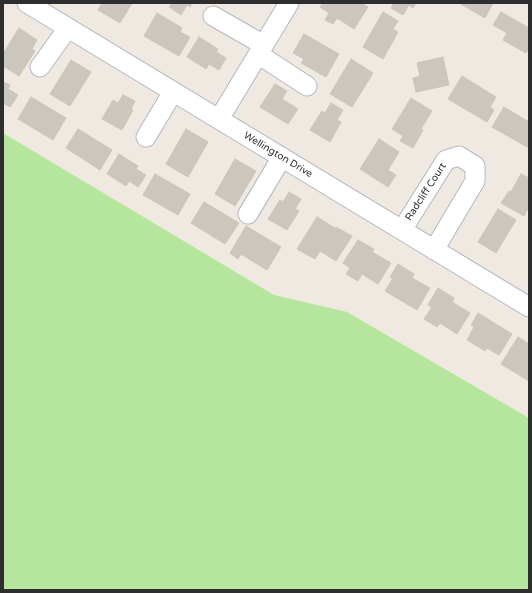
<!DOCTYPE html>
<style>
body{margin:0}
#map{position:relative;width:532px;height:593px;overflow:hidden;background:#efe9e1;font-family:"Varela Round",sans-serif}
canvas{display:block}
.frame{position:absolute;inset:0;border:4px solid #2e2e2e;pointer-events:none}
</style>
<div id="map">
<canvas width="532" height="593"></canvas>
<div class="frame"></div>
</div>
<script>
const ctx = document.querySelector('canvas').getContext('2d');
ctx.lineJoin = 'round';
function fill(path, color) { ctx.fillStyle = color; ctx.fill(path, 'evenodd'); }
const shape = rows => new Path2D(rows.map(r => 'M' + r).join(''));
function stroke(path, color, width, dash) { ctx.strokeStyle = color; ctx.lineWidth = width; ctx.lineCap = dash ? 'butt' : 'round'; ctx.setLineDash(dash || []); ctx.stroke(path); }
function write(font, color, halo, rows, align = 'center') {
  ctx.font = font + ' "Varela Round",sans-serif'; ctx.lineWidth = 3.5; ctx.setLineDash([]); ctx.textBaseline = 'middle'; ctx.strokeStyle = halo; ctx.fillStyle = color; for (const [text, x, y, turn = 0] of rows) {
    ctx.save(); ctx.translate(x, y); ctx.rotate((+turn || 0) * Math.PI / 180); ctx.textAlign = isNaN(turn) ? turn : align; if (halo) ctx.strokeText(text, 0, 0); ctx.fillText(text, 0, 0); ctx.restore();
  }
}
const green = shape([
 [3,133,274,295,347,312,529,418,529,590,3,590]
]);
const building = shape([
 [102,3,132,3,120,23,98,10,102,3],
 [172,3,192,3,190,7,187,5,181,15,169,7,172,3],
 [323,3,362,3,368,7,354,29,337,18,333,24,325,20,329,13,320,7,323,3],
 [394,3,416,3,413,8,409,5,403,15,391,8,394,3],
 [459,3,493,3,485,18,459,3],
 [383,12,398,21,393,29,398,32,383,59,363,47,383,12],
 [501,12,529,28,529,48,526,53,503,40,507,33,493,25,501,12],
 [157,13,182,28,180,32,190,37,179,56,144,36,157,13],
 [19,28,37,40,32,49,35,51,19,76,3,66,3,54,19,28],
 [304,34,339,54,326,77,301,63,304,59,293,53,304,34],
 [199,37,218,49,216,52,226,58,219,70,209,64,206,69,187,57,199,37],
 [443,57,449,85,416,92,413,78,420,76,417,63,443,57],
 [351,59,373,73,352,107,330,94,351,59],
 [71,60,91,72,70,106,50,94,71,60],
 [462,76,496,97,490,107,494,110,487,122,448,99,462,76],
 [3,82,10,85,8,89,18,95,10,107,3,103,3,82],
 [275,84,287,91,282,99,298,109,288,124,260,107,275,84],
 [123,95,135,101,131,109,133,110,122,130,102,119,113,100,118,103,123,95],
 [31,97,66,118,53,140,18,119,31,97],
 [411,98,432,111,421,129,423,130,413,148,400,141,403,136,392,129,411,98],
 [331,103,343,110,337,120,341,122,330,142,310,130,322,111,325,113,331,103],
 [504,107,529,122,529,148,492,127,504,107],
 [78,129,112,150,100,170,66,148,78,129],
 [186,129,208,142,188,177,166,164,186,129],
 [379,139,399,152,388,170,396,175,388,187,360,169,379,139],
 [119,154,138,166,136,169,146,175,138,187,129,181,126,186,107,174,119,154],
 [235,159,256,171,235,206,215,194,235,159],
 [155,174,190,194,178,215,143,195,155,174],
 [521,174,529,178,529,207,524,216,501,203,509,191,511,192,521,174],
 [289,192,301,199,295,209,299,211,287,230,268,219,280,200,283,202,289,192],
 [204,202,239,223,225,244,191,223,204,202],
 [498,209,516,220,496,253,478,242,498,209],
 [317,217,335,228,336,227,352,236,336,261,320,251,315,259,297,249,317,217],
 [246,226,281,247,267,270,241,254,238,259,230,253,246,226],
 [358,240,374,249,372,252,391,263,378,284,362,274,358,281,346,274,350,268,343,263,358,240],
 [398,264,414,274,412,278,430,288,417,310,385,291,393,278,390,277,398,264],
 [438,288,454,298,452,302,470,313,457,334,440,323,437,327,424,319,432,307,428,305,438,288],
 [478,313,512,334,499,355,487,348,485,351,467,340,474,327,471,325,478,313],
 [518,337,529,344,529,381,501,364,518,337]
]);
const minor = shape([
 [27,3,529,307],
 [213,16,264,45],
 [258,54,307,86],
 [40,67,68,28],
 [219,119,289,3],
 [146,137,173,92],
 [248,214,282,157],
 [402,230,446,160,459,156,475,166,475,181,434,250]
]);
const streetNames = [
 ["Wellington Drive",278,155,31],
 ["Radcliff Court",426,192,-57]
];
fill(green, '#b6e59e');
fill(building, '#cbc7bf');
stroke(building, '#cbc5ba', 1);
stroke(minor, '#b4b7c1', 21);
stroke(minor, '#fff', 19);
write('10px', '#2e2e2e', '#fff', streetNames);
</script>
